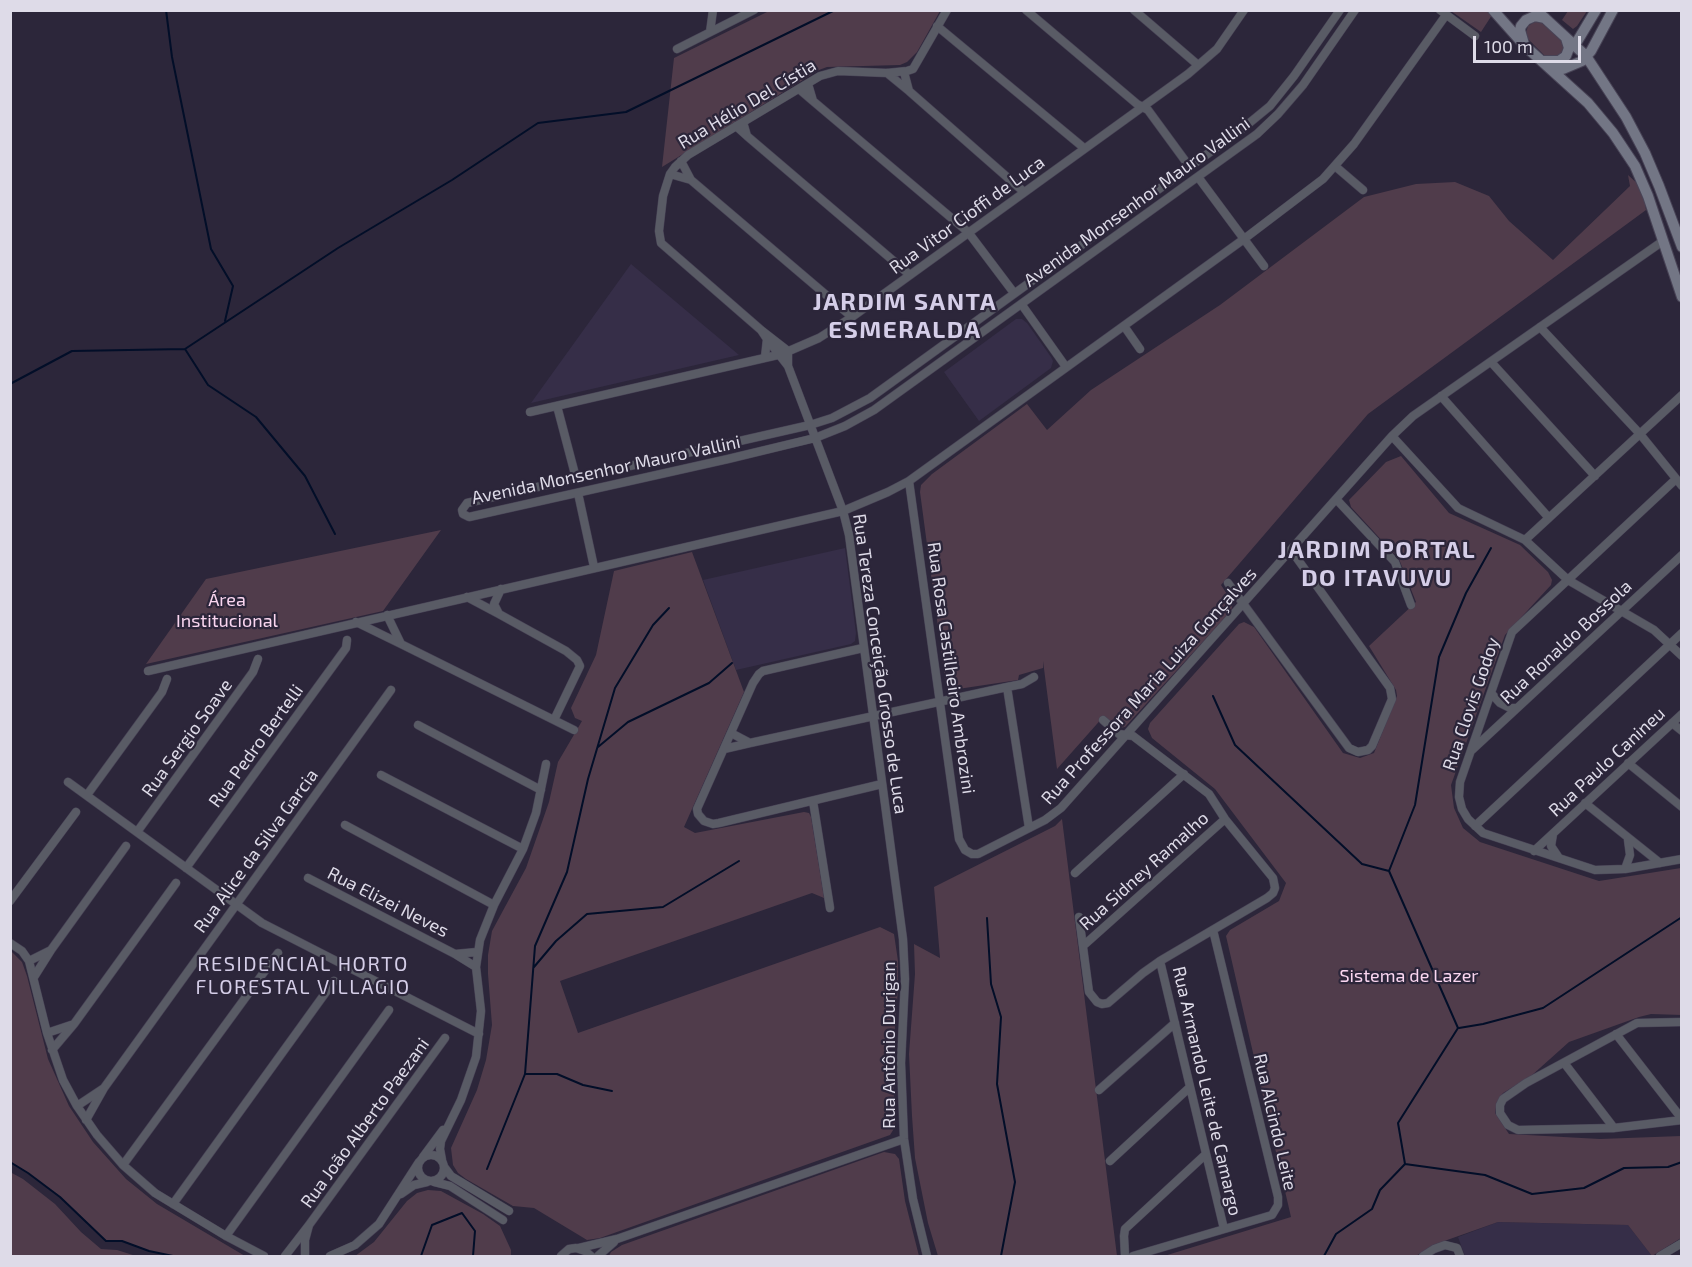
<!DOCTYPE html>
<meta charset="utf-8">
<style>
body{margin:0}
#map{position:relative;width:1692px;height:1267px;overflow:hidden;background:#2c263a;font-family:"Exo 2",sans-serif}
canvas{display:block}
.frame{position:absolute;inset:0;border:12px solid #dedbe8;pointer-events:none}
.scale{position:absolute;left:1473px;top:36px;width:108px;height:27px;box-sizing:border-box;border:3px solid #dedbe8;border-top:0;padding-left:8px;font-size:18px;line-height:21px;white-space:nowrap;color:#dedbe8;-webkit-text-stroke:4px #2c263a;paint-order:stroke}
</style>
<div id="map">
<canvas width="1692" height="1267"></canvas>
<div class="frame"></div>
<div class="scale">100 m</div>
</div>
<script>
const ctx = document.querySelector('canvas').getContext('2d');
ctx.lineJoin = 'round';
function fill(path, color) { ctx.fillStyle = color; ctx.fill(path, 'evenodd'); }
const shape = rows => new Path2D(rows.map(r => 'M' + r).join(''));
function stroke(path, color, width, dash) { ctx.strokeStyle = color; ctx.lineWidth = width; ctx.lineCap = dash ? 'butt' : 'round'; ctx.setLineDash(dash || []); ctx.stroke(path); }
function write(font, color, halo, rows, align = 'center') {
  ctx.font = font + ' "Exo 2",sans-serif'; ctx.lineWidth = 4.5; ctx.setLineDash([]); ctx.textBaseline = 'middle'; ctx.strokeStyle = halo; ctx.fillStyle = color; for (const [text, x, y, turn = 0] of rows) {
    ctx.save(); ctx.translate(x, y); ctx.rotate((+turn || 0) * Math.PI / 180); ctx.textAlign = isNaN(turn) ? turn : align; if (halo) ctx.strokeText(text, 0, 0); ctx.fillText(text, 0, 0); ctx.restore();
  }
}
const built = shape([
 [631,264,739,355,531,403],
 [1016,319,1022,319,1027,323,1051,357,1053,361,1051,368,979,421,944,372],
 [845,548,856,633,855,641,851,644,736,670,703,580],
 [1498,1222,1628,1225,1652,1256,1465,1256,1458,1237]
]);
const green = shape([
 [769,11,940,11,917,52,907,62,900,65,827,67,819,70,662,167,674,58],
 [1451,11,1488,11,1492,15,1481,32],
 [1568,11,1568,10,1587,11,1577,26,1573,29,1562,20],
 [1536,21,1543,22,1564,42,1566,47,1561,56,1545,56,1525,36,1528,26],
 [1628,175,1639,185,1644,198,1646,210,1368,414,1221,585,1233,603,1231,611,1125,727,1119,728,1104,716,1057,769,1043,661,1043,668,1019,675,1018,680,958,689,949,687,945,680,920,492,921,485,932,474,1027,404,1047,430,1091,390,1220,305,1364,197,1416,184,1455,182,1489,196,1509,221,1553,260,1630,186],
 [1401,456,1449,513,1520,545,1548,572,1552,580,1551,585,1505,635,1451,785,1454,808,1463,828,1480,842,1599,881,1681,868,1682,1015,1651,1014,1639,1017,1569,1042,1531,1076,1503,1093,1497,1102,1495,1113,1509,1134,1600,1139,1681,1136,1681,1238,1652,1256,1628,1225,1498,1222,1433,1245,1416,1256,1164,1256,1291,1217,1226,936,1230,930,1279,901,1286,883,1215,789,1152,738,1148,729,1150,723,1239,624,1244,622,1254,627,1343,753,1360,758,1374,753,1397,696,1396,690,1369,646,1416,602,1399,559,1351,507,1349,500,1386,462],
 [441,530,383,611,146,664,206,579],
 [692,552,744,692,684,827,695,833,804,812,809,813,811,817,824,898,812,893,560,981,578,1033,880,927,894,934,898,961,898,989,893,1052,895,1127,890,1135,600,1238,587,1240,534,1208,513,1206,466,1179,458,1173,453,1165,451,1148,477,1090,486,1060,492,1025,488,974,488,955,492,931,526,868,549,802,558,762,582,721,575,718,571,708,596,655,614,571],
 [1062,819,1117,1256,938,1256,928,1223,915,1158,912,1116,909,1054,915,974,914,944,940,958,934,887,1055,826],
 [11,951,22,962,27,976,48,1059,69,1106,93,1142,126,1179,157,1204,245,1256,173,1256,149,1251,122,1241,106,1241,60,1197,28,1173,11,1162],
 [884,1152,895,1154,899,1159,905,1201,919,1256,609,1256,611,1252,622,1245],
 [10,1172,23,1179,55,1204,81,1232,101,1249,117,1250,136,1256,11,1256],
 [428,1190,441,1191,483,1214,500,1226,511,1250,511,1256,355,1256,374,1242,407,1201,417,1193]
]);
const stream = shape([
 [166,10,172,57,211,249,233,286,225,321],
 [185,349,208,385,256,417,305,476,335,534],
 [10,384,72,351,185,349,338,248,452,180,538,123,626,112,835,10],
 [1213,696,1235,745,1362,864,1389,871,1458,1028,1398,1123,1405,1164,1380,1190,1372,1209,1336,1234,1324,1256],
 [598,747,628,722,709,683,732,663],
 [1389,871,1415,805,1439,657,1466,593,1491,548],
 [987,918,991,984,1001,1017,997,1084,1015,1182,1001,1256],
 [534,967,556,941,587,914,663,907,739,861],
 [1459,1028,1483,1024,1543,1008,1682,917],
 [525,1074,557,1074,583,1085,612,1091],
 [10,1117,11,1117],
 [10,1162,28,1173,60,1197,106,1241,122,1241,149,1251,173,1256],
 [1405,1164,1485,1175,1532,1194,1584,1188,1624,1168,1668,1167,1682,1162],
 [487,1169,525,1074,535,946,567,872,588,779,615,688,653,625,669,608],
 [421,1256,432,1225,462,1213,475,1231,473,1256]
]);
const minor = shape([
 [1026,10,1137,104,1148,110,1189,166],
 [1134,10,1198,65],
 [1340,10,1294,76,1270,106,1242,129,870,398,832,418,810,425,467,503,462,510,463,514,469,517,728,459,815,438,845,426,874,410,1257,134,1278,114,1303,85,1355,10],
 [1440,10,1475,36],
 [937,26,1084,148],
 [710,32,713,10],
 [677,49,754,10],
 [887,73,909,91,904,72],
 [799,89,813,101,808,84],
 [909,91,1024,192],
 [813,101,968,232,1014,293],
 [736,126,747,136,743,122],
 [747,136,910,275],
 [1335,166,1363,190],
 [670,174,691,180,681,161],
 [1198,177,1264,266],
 [691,180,852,317],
 [1022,305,1066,367],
 [1124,326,1140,349],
 [1540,327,1640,434,1682,486],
 [761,330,661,243,659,231,663,196,670,174,675,167,688,155,820,76,838,71,887,73,907,71,913,69,947,10],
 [765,357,767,339,761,330,788,351,788,366,767,339],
 [1491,362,1595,476],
 [788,366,843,511,849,535,903,939,905,979,901,1063,904,1139,913,1199,927,1256],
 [1441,396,1549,518],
 [557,406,576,478],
 [530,412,782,354,819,338,852,317,1188,74,1217,49,1244,10],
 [1392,436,1458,508,1525,540,1568,580,1654,630,1682,656],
 [1676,479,1512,632,1460,782,1459,797,1462,809,1468,819,1483,833,1595,870,1625,869,1682,859],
 [909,481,959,839,965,850,972,854,978,854,1045,820,1061,808,1392,436,1413,416,1663,241],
 [578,493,594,567],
 [1336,499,1395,562,1411,605],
 [1525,540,1682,395],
 [1228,583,1349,748,1358,752,1368,750,1372,746,1392,699,1390,688,1291,550],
 [467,597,499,614,494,604,501,589],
 [499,614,566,651,577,660,580,666,554,720],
 [356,622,401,644,387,615],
 [401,644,574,730],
 [863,648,763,671,759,674,753,683,697,809,698,814,704,821,713,824,719,823,882,784],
 [148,671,843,511,888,492,909,481,1244,239,1323,179,1354,144,1446,15],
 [1007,687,1029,828],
 [1491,693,1500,703,1510,708,1517,708],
 [1672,723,1682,731],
 [418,725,541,790],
 [750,743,1007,687,1022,684,1034,677],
 [724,749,750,743,731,733],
 [1472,750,1682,555],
 [1628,763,1682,807],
 [381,775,523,849],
 [68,782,262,923,479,1034],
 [87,795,162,692,167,679],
 [813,801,830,908],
 [1585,803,1660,863],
 [345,825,494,905],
 [1475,826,1682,633],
 [137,832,253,672,258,659],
 [1553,834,1551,846,1559,858],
 [1534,851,1682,714],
 [186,868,346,648,347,640],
 [1625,869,1630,855,1628,840],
 [1075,873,1184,774],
 [308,878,455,954],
 [10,901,76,812],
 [1079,917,1089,992,1097,1002,1102,1004,1108,1003,1143,973,1160,961,1267,898,1273,893,1275,888,1273,878,1225,819,1209,794,1133,736,1119,734,1103,720],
 [10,943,22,951,29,961,47,1033,63,1080,77,1106,97,1135,123,1165,155,1193,226,1236,264,1256],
 [1083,946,1225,819],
 [51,950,126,846],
 [29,961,51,950,34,977],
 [1160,961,1224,1229],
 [476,967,455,954,477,952],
 [1682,1022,1637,1023,1526,1083,1503,1099,1500,1105,1500,1113,1508,1125,1518,1130,1614,1128,1682,1120],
 [74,1024,176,883],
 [47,1033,74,1024,52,1050],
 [1616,1034,1682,1119],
 [1565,1064,1614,1128],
 [104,1088,391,690],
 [1099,1090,1175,1023],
 [77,1106,104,1088,86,1120],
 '418 1168a13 13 0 1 1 26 0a13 13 0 1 1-26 0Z',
 [423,1157,443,1130],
 [442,1160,440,1149,441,1141,461,1100,476,1057,481,1011,476,967,480,940,494,905,523,849,536,813,546,764],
 [1110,1161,1190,1087],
 [123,1165,278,953],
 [445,1168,451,1176,509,1211],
 [434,1182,450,1186,503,1220],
 [401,1194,414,1185,427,1182],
 [173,1204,334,981],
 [309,1225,445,1038],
 [226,1236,389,1010],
 [579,1248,617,1239,904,1139],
 [285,1256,309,1225,305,1240,305,1256],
 [330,1256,355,1245,379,1224,419,1162],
 [561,1256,569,1249,576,1248,585,1251,591,1256],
 [598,1256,614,1242],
 [1125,1256,1124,1236,1125,1229,1206,1154],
 [1133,1256,1272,1215,1278,1205,1278,1197,1213,930],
 [1423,1256,1434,1249,1445,1245,1457,1248,1460,1256],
 [1660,1256,1682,1243]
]);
const secondary = shape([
 [1493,10,1525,46,1588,103,1613,133,1635,166,1648,196,1682,297],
 [1536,10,1586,56,1626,117,1645,153,1659,186,1682,247],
 [1524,44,1520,30,1521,26,1526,20,1535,16,1545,18],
 [1575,45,1596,10],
 [1543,61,1559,61,1566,56,1569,48,1566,38],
 [1550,68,1563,69,1582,61,1591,51,1613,10]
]);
const streetNames = [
 ["Rua Hélio Del Cístia",747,104,-31],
 ["Avenida Monsenhor Mauro Vallini",1137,202,-36],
 ["Rua Vitor Cioffi de Luca",967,215,-36],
 ["Avenida Monsenhor Mauro Vallini",606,470,-12],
 ["Rua Ronaldo Bossola",1566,642,-43],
 ["Rua Tereza Conceição Grosso de Luca",880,664,82],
 ["Rua Rosa Castilheiro Ambrozini",951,668,82],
 ["Rua Professora Maria Luiza Gonçalves",1149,686,-48],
 ["Rua Clovis Godoy",1471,704,-71],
 ["Rua Sergio Soave",187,738,-54],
 ["Rua Pedro Bertelli",256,746,-54],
 ["Rua Paulo Canineu",1607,762,-43],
 ["Rua Alice da Silva Garcia",256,851,-54],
 ["Rua Sidney Ramalho",1144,871,-42],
 ["Rua Elizei Neves",388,902,27],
 ["Rua Antônio Durigan",889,1045,-90],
 ["Rua Armando Leite de Camargo",1207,1091,77],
 ["Rua Alcindo Leite",1275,1122,77],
 ["Rua João Alberto Paezani",365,1123,-54]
];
const parkNames = [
 ["Área",227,600],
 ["Institucional",227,621],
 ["Sistema de Lazer",1409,976]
];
const neighbourhoodNames = [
 ["RESIDENCIAL HORTO",303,964],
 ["FLORESTAL VILLAGIO",303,987]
];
const districtNames = [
 ["JARDIM SANTA",905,302],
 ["ESMERALDA",905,330],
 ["JARDIM PORTAL",1377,550],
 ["DO ITAVUVU",1377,578]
];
fill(built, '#362e48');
fill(green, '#503c4b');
stroke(stream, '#020e28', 2);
stroke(minor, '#484356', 9);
stroke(secondary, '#484356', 12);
stroke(minor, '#595b65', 8);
stroke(secondary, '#737685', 10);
write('18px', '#dedbe8', '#2c263a', streetNames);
write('18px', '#fad6f0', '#2c263a', parkNames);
ctx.letterSpacing = '1.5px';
write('20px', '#d5cee8', '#2c263a', neighbourhoodNames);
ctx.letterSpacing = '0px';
ctx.letterSpacing = '1.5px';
write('bold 24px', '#d5cee8', '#2c263a', districtNames);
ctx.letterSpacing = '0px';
</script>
